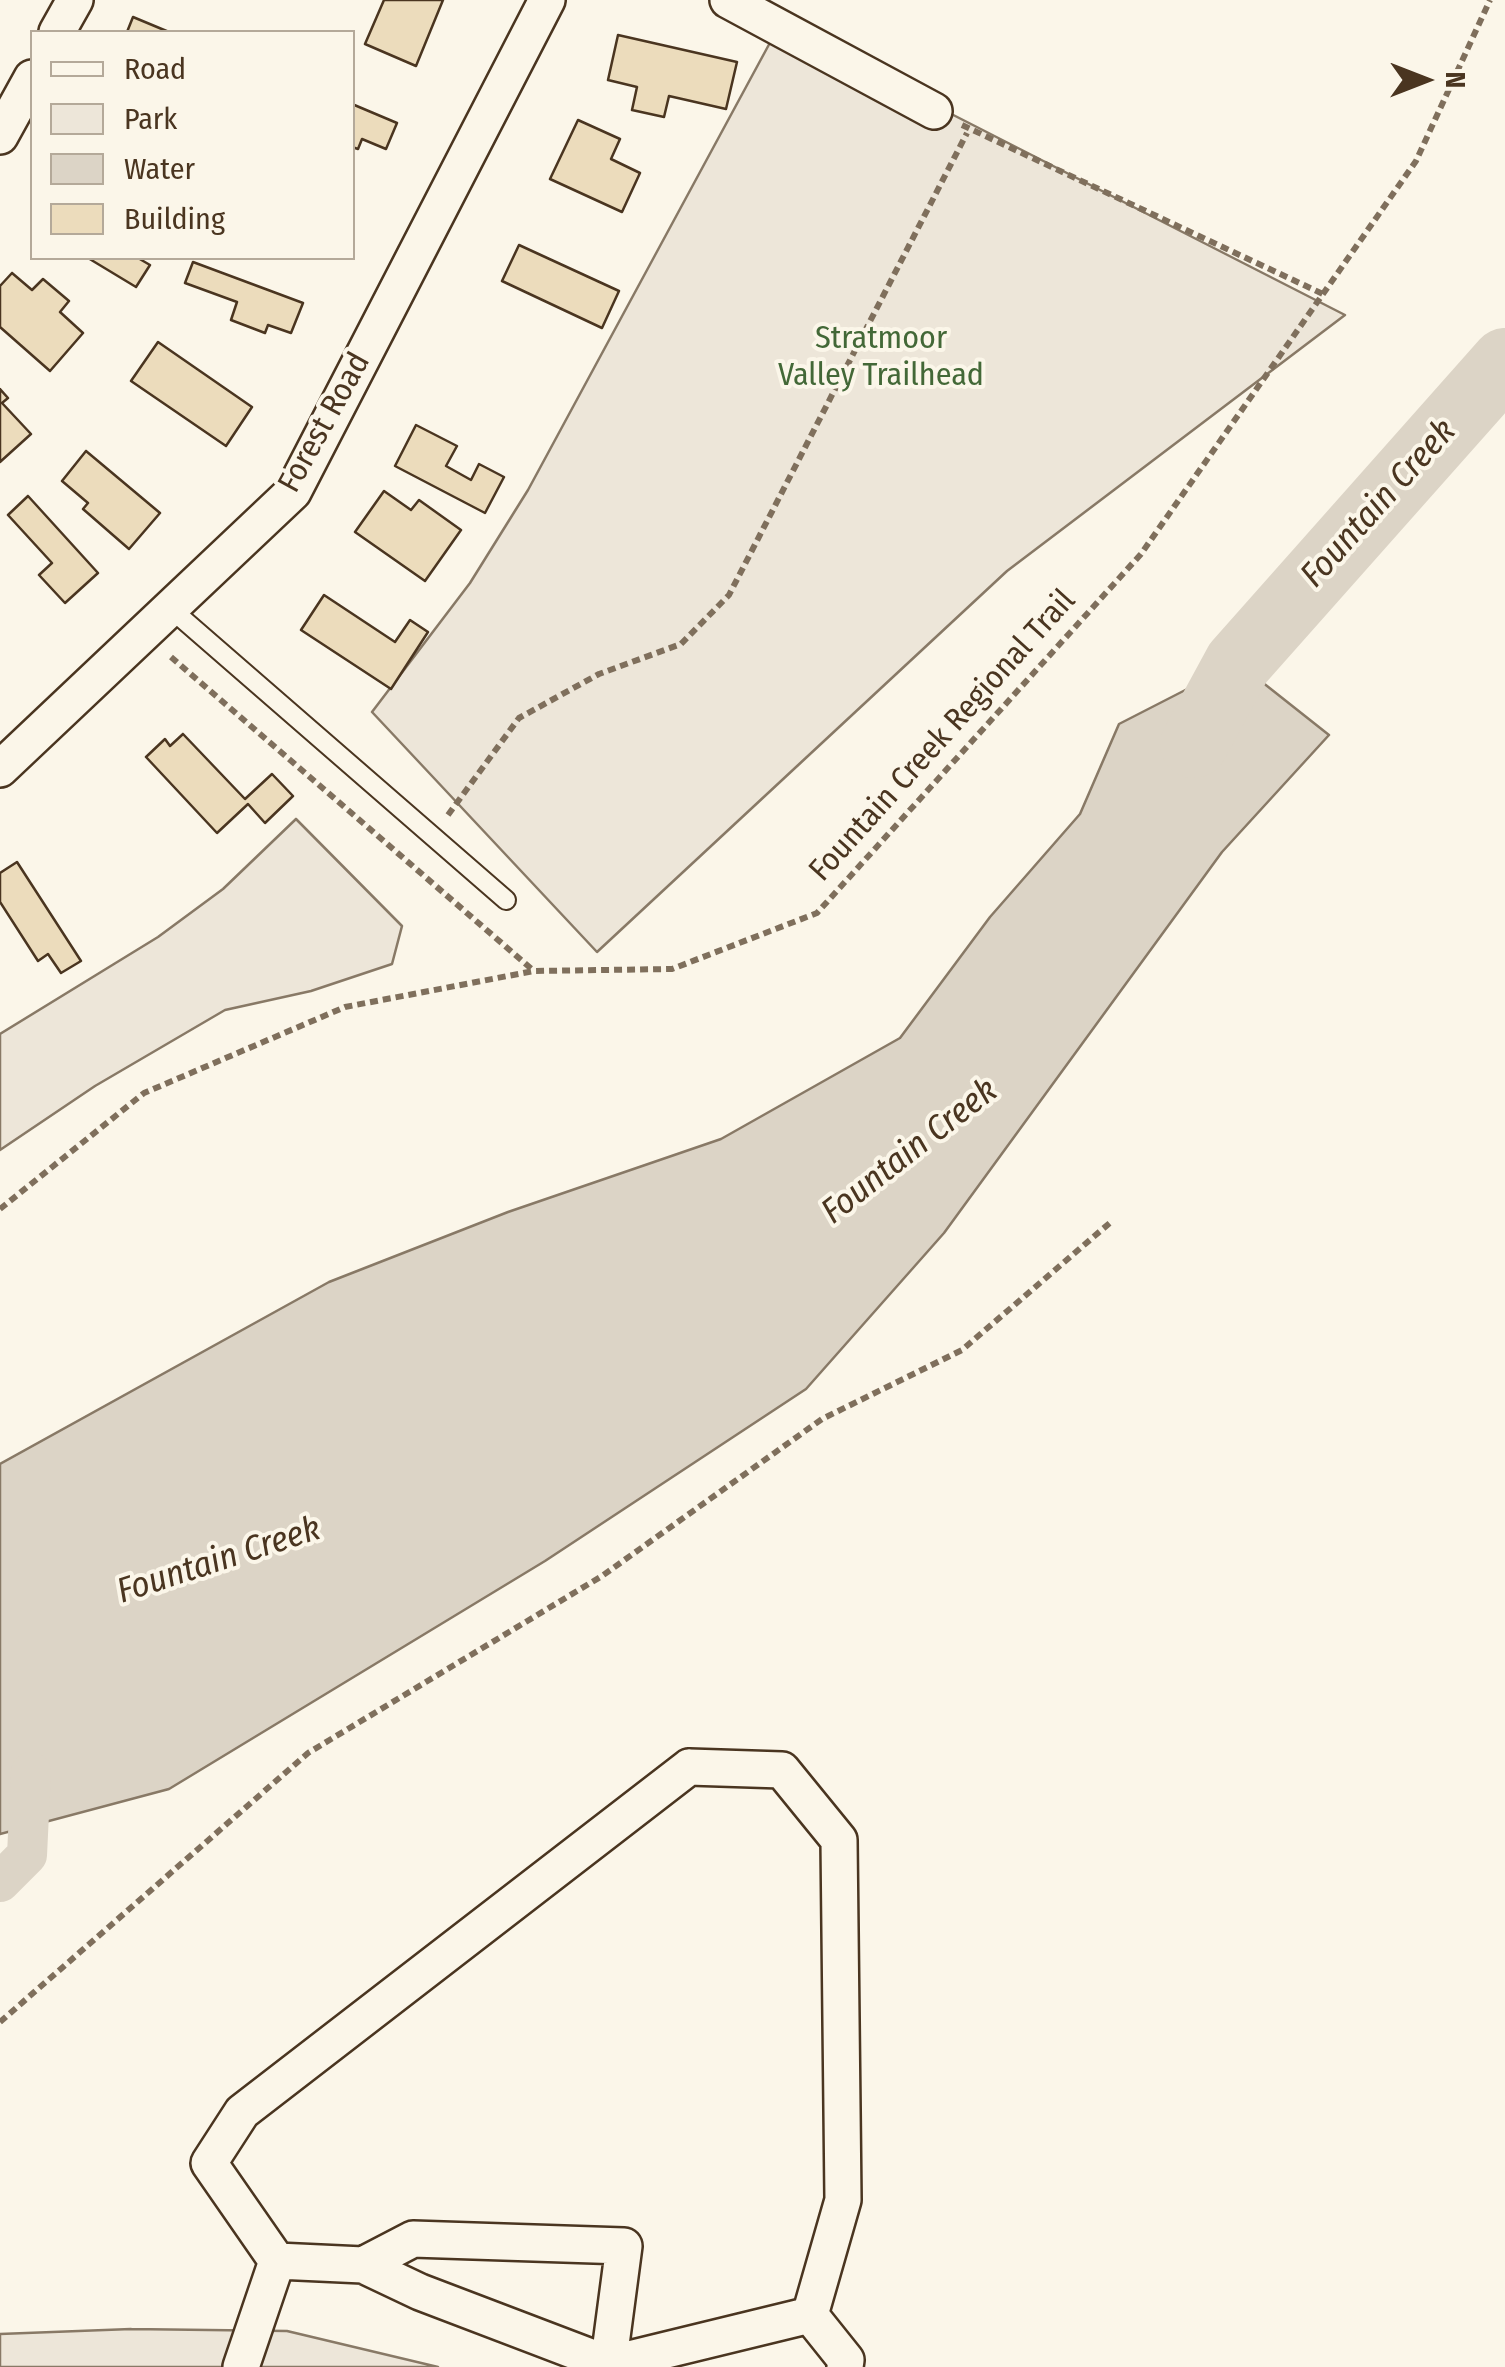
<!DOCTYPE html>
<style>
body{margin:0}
#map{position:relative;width:1505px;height:2367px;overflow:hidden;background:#fbf6e9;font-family:"Fira Sans Condensed",sans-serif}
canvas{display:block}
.legend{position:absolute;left:30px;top:30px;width:325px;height:230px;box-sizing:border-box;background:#fbf6e9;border:2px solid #b4a999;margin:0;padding:12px 18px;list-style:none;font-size:30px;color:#4a3520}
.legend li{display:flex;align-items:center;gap:20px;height:50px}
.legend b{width:50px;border:2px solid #b4a999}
.north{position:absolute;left:1375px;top:30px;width:100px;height:100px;-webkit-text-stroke:8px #fbf6e9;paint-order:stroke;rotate:90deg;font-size:28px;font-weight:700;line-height:40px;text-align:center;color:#4a3520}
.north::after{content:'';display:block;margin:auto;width:35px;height:45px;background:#4a3520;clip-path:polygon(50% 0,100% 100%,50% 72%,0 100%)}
</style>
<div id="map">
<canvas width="1505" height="2367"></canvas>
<ul class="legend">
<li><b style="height:12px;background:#fbf6e9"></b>Road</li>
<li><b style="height:28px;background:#ede6d9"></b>Park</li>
<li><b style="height:28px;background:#dcd4c6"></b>Water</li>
<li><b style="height:28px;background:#ecdcbc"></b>Building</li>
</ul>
<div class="north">N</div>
</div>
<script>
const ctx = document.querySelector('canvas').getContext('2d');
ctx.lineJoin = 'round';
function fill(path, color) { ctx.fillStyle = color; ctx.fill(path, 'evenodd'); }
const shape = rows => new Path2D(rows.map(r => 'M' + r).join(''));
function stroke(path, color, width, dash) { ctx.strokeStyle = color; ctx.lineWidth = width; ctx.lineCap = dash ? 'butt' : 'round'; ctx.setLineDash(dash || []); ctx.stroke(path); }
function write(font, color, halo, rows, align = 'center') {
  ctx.font = font + ' "Fira Sans Condensed",sans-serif'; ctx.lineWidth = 8; ctx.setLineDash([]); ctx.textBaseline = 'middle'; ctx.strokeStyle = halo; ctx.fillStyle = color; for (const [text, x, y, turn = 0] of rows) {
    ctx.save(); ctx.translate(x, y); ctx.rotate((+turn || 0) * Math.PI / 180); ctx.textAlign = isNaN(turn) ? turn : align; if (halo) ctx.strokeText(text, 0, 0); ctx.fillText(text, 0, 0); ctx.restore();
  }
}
const green = shape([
 [779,26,1345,315,1007,571,597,952,372,712,470,583,528,490,779,26],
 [296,819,402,926,392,964,311,991,225,1010,95,1086,0,1150,0,1034,158,937,223,889,296,819],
 [131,2329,287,2331,438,2367,0,2367,0,2334,131,2329]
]);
const water = shape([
 [1238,663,1329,735,1222,852,944,1233,806,1389,545,1561,169,1789,0,1834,0,1464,329,1282,508,1212,721,1139,900,1038,990,917,1080,814,1119,724,1238,663]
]);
const canal = shape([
 [0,1882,27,1855,31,1772]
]);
const river = shape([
 [1194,744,1238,663,1505,362]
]);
const building = shape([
 [384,0,443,0,416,66,365,44,384,0],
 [133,17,169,32,127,32,133,17],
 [618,35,737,62,726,109,669,96,664,117,632,110,637,87,608,80,618,35],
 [352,104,397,123,386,149,362,139,358,149,352,147,352,104],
 [578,120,620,139,611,159,640,173,622,212,550,179,578,120],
 [519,245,619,291,602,328,502,281,519,245],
 [88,258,138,258,150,265,136,287,88,258],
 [193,262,303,303,291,333,268,325,265,333,231,320,237,302,185,283,193,262],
 [12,273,32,290,43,279,69,301,60,312,83,333,50,371,0,327,0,286,12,273],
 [158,342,252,407,226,446,131,381,158,342],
 [0,389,8,398,2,403,31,434,0,462,0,389],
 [416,425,457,446,446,466,471,480,479,464,504,477,485,513,395,466,416,425],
 [86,451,160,513,129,549,83,509,88,503,62,481,86,451],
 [384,491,411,510,419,500,461,530,425,581,355,532,384,491],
 [28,496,98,573,65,603,39,575,52,563,8,515,28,496],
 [324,595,395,642,410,620,428,632,391,689,301,630,324,595],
 [183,734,245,799,272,774,293,796,265,823,248,804,217,833,146,757,165,739,170,746,183,734],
 [17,862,81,961,61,973,48,954,38,961,0,902,0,873,17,862]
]);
const path = shape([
 [962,125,1323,294],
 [171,657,534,971],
 [448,815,519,718,599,674,681,644,729,595,967,133],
 [0,1209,144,1093,345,1007,534,971,672,969,817,913,1141,554,1416,161,1490,0],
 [0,2022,308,1753,602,1576,822,1419,962,1350,1112,1221]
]);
const service = shape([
 [170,608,506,900]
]);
const minor = shape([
 [728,0,934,111],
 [57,32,75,0],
 [0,136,32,78],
 [0,769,293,492,547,0],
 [689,1767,782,1770,839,1840,843,2200,810,2315,609,2364,420,2292,363,2265,277,2261,209,2163,242,2112,689,1767],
 [363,2265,413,2239,624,2246,608,2367],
 [810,2315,846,2360,845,2367],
 [241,2367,277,2261]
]);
const parkNames = [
 ["Stratmoor",881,339],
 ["Valley Trailhead",881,376]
];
const streetNames = [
 ["Forest Road",325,423,-61],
 ["Fountain Creek Regional Trail",943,736,-48]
];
const waterNames = [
 ["Fountain Creek",1379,504,-48],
 ["Fountain Creek",910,1152,-38],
 ["Fountain Creek",219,1561,-18]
];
fill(green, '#ede6d9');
stroke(green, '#887966', 2.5);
fill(water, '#dcd4c6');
stroke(water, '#887966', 2.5);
stroke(canal, '#dcd4c6', 40);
stroke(river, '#dcd4c6', 68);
fill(building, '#ecdcbc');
stroke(building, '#4a3520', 2.5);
stroke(service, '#4a3520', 22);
stroke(minor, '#4a3520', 40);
stroke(path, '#7f6f5c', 6, [8, 5]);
stroke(service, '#fbf6e9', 18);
stroke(minor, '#fbf6e9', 35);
write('32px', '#436837', '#fbf6e9', parkNames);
write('32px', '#4a3520', '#fbf6e9', streetNames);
write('italic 35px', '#4a3520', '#fbf6e9', waterNames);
</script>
